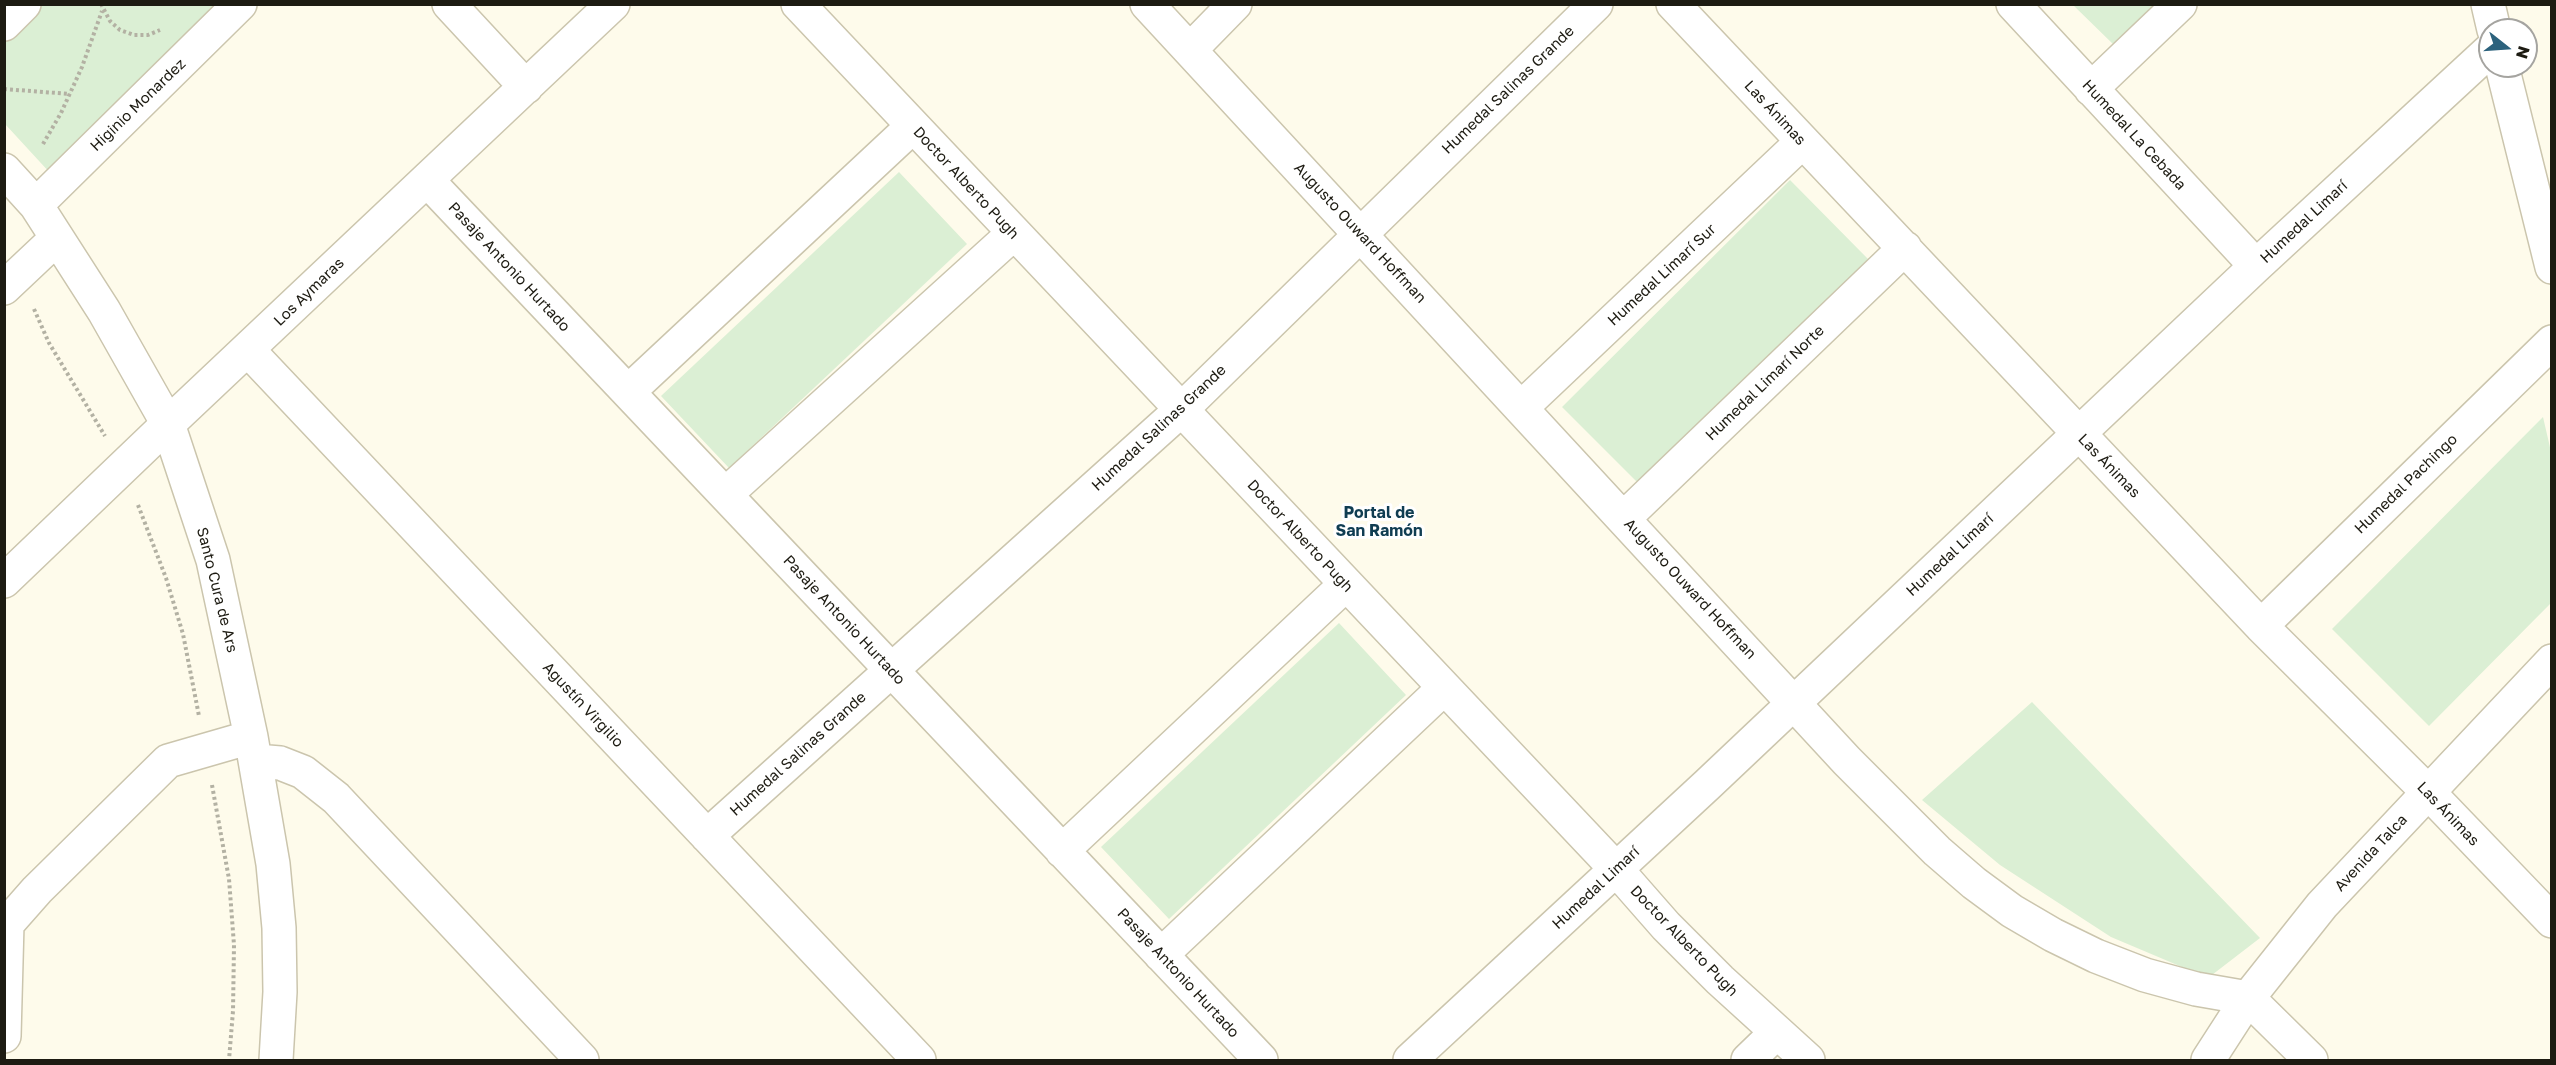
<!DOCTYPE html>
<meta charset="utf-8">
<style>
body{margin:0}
#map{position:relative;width:2556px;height:1065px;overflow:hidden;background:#fefbeb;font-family:"Golos Text",sans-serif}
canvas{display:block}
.frame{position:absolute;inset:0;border:6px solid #1d1b12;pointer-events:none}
.north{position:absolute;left:2478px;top:18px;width:60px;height:60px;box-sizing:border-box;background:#fff;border:2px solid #a5a4a0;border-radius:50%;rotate:107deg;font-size:16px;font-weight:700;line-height:24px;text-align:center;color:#1d1b12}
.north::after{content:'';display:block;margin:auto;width:21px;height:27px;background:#2c627d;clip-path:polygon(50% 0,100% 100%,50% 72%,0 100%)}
</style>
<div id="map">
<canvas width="2556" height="1065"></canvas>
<div class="frame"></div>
<div class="north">N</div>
</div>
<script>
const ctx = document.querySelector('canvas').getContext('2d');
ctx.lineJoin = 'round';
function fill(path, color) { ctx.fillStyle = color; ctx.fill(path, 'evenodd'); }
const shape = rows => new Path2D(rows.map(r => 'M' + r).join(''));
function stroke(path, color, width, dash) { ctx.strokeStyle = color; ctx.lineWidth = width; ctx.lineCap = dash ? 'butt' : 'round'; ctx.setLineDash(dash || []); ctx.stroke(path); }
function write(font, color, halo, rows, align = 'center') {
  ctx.font = font + ' "Golos Text",sans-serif'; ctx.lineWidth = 6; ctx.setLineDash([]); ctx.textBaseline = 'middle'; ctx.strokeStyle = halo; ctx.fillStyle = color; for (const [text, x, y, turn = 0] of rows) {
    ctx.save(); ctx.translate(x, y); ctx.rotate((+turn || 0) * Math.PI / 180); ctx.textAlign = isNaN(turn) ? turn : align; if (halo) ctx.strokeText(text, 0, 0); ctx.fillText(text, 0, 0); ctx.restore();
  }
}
const green = shape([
 [39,5,214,5,51,174,5,124,5,37],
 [2073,5,2156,5,2115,46],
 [899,172,967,244,729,468,661,396],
 [1790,180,1868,259,1641,486,1562,407],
 [2543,417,2552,456,2551,603,2429,726,2332,629],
 [1339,623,1406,695,1169,919,1101,847],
 [2032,702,2260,938,2208,978,2111,937,2000,865,1922,800]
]);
const path = shape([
 [101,4,110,21,120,30,134,35,148,35,160,30],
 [4,89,70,94],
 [43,144,61,113,82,67,102,11],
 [34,309,49,343,105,436],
 [138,505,166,578,183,634,199,716],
 [212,785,229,879,234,945,233,1011,229,1060]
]);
const minor = shape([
 [449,4,526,87],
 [798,4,1616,869,1666,926,1720,980,1808,1060],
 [1147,4,1847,761,1937,851,1974,883,2012,911,2053,935,2096,956,2145,975,2196,989,2248,998,2311,1060],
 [1673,4,2261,626,2428,792,2552,921],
 [2013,4,2256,266],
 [2488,4,2494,30],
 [4,24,24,4],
 [1190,50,1235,4],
 [2502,66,2552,267],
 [2091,89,2180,4],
 [4,170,36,205,104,311,168,424,213,560,251,737,273,864,279,928,280,992,276,1060],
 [427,180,1261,1060],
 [36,205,240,4],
 [4,288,57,238],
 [248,350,919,1060],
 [628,392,913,126],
 [1521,408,1802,142],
 [726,494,1014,233],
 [1624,518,1905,248],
 [4,581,168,424,613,4],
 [2261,626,2552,342],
 [256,761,280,763,303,772,336,798,582,1060],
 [707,836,1181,410,1596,4],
 [1062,851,1346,584],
 [1161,955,1444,688],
 [4,1036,7,924,37,890,168,761,251,737],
 [1410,1060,1707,785,2256,266,2490,50],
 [1748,1060,1777,1032]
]);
const major = shape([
 [2208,1060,2248,998,2322,905,2552,661]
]);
const streetNames = [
 ["Humedal Salinas Grande",1508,90,-44],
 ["Higinio Monardez",138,105,-44],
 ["Las Ánimas",1775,113,47],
 ["Humedal La Cebada",2134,135,47],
 ["Doctor Alberto Pugh",966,183,47],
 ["Humedal Limarí",2304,222,-43],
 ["Augusto Ouward Hoffman",1360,233,47],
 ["Pasaje Antonio Hurtado",509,267,47],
 ["Humedal Limarí Sur",1662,275,-43],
 ["Los Aymaras",309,292,-44],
 ["Humedal Limarí Norte",1765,383,-44],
 ["Humedal Salinas Grande",1159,428,-43],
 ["Las Ánimas",2109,466,46],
 ["Humedal Pachingo",2406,484,-44],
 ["Doctor Alberto Pugh",1300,536,47],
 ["Humedal Limarí",1950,555,-43],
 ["Augusto Ouward Hoffman",1690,589,47],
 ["Santo Cura de Ars",217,590,76],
 ["Pasaje Antonio Hurtado",844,620,47],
 ["Agustín Virgilio",583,705,47],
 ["Humedal Salinas Grande",798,754,-42],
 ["Las Ánimas",2448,814,46],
 ["Avenida Talca",2371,853,-47],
 ["Humedal Limarí",1596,888,-43],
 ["Doctor Alberto Pugh",1684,941,46],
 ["Pasaje Antonio Hurtado",1178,973,47]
];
const neighbourhoodNames = [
 ["Portal de",1379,513],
 ["San Ramón",1379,531]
];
fill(green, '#dbefd4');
stroke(minor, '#cbc5ad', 36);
stroke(major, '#cbc5ad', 36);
stroke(path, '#b3b1a3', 4, [3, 3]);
stroke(minor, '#fff', 33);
stroke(major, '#fff', 33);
write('15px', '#1d1b12', '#fff', streetNames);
write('bold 16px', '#103d52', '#fff', neighbourhoodNames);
</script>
